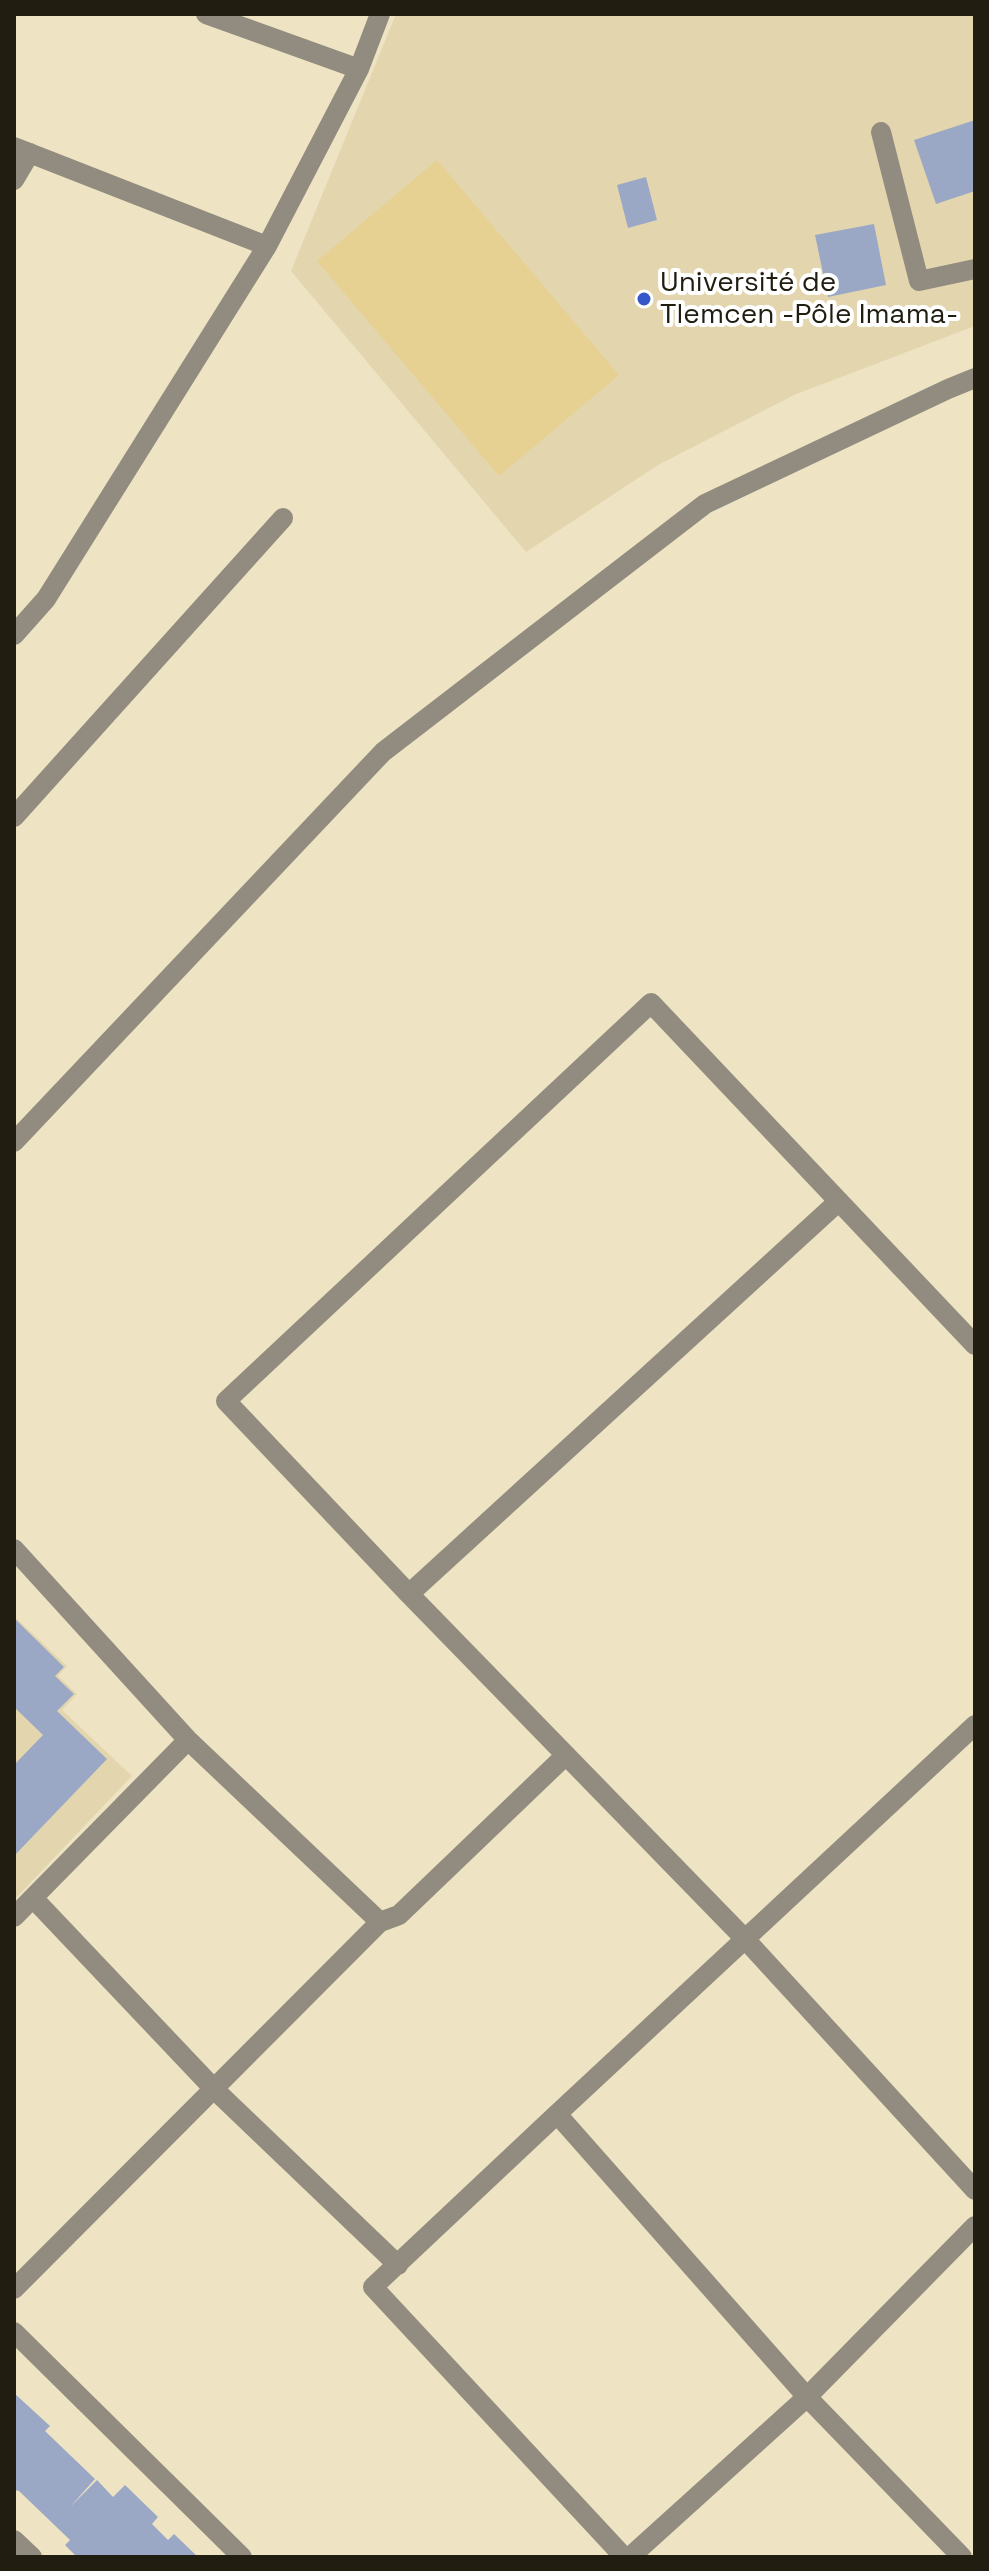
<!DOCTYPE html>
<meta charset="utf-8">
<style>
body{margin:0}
#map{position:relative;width:989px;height:2571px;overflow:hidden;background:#eee3c2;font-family:"Space Grotesk",sans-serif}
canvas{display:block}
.frame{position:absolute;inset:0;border:16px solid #211d11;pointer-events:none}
</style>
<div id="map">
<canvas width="989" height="2571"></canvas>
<div class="frame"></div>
</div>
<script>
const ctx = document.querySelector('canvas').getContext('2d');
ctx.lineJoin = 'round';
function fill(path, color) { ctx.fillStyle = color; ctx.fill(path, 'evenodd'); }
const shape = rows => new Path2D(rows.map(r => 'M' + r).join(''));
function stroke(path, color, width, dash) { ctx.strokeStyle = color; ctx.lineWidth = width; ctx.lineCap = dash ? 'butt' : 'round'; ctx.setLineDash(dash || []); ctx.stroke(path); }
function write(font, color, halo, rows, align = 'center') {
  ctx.font = font + ' "Space Grotesk",sans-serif'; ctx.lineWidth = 8; ctx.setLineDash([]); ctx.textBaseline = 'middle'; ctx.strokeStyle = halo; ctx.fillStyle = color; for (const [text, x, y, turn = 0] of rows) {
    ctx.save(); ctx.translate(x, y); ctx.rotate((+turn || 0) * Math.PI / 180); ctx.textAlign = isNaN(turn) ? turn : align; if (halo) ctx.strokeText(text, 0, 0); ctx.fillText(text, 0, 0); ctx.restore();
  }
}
const built = shape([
 [396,14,975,14,975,326,794,395,658,465,526,552,291,271],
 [14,1616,67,1666,58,1676,77,1694,62,1710,132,1776,14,1900]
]);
const green = shape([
 [437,160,619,375,499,476,317,261]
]);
const building = shape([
 [975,120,975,191,936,204,914,140],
 [646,177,657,220,628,228,617,185],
 [874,224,886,285,828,297,815,235],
 [14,1618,64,1667,55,1676,74,1694,57,1711,107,1759,14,1856,14,1765,43,1735,14,1707],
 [14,2393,50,2426,45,2431,95,2479,70,2507,97,2480,113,2497,125,2485,158,2517,152,2524,168,2540,174,2534,198,2557,88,2557,86,2555,77,2557,65,2545,70,2540,19,2491,14,2490]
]);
const minor = shape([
 [206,14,359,69],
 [881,132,919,281,975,269],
 [14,147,267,246],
 [14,180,30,153],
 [14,635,46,599,267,246,359,69,380,14],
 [14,817,283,518],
 [14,1142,383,752,705,504,948,389,975,378],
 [839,1201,409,1594,226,1401,651,1003,975,1345],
 [14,1549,188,1740,380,1922],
 [409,1594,745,1939,975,2190],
 [33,1898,215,2090,398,2265],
 [14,1917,188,1740],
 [557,2114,373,2287,624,2557],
 [14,2289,380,1922,399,1915,566,1755],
 [14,2332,242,2557],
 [14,2540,32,2557],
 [630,2557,807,2397,557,2114,975,1725],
 [962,2557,807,2397,975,2226]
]);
const markers = [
 [644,299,8,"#3458c8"]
];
const poiNames = [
 ["Université de",660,283],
 ["Tlemcen -Pôle Imama-",660,315]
];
fill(built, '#e3d6af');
fill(green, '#e6d193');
fill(building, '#9ba8c5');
stroke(minor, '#918c7f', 20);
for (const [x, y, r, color] of markers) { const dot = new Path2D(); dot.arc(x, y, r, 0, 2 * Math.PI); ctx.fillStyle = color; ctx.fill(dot); stroke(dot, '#fff', 3); }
write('28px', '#211d11', '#fff', poiNames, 'left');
</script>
